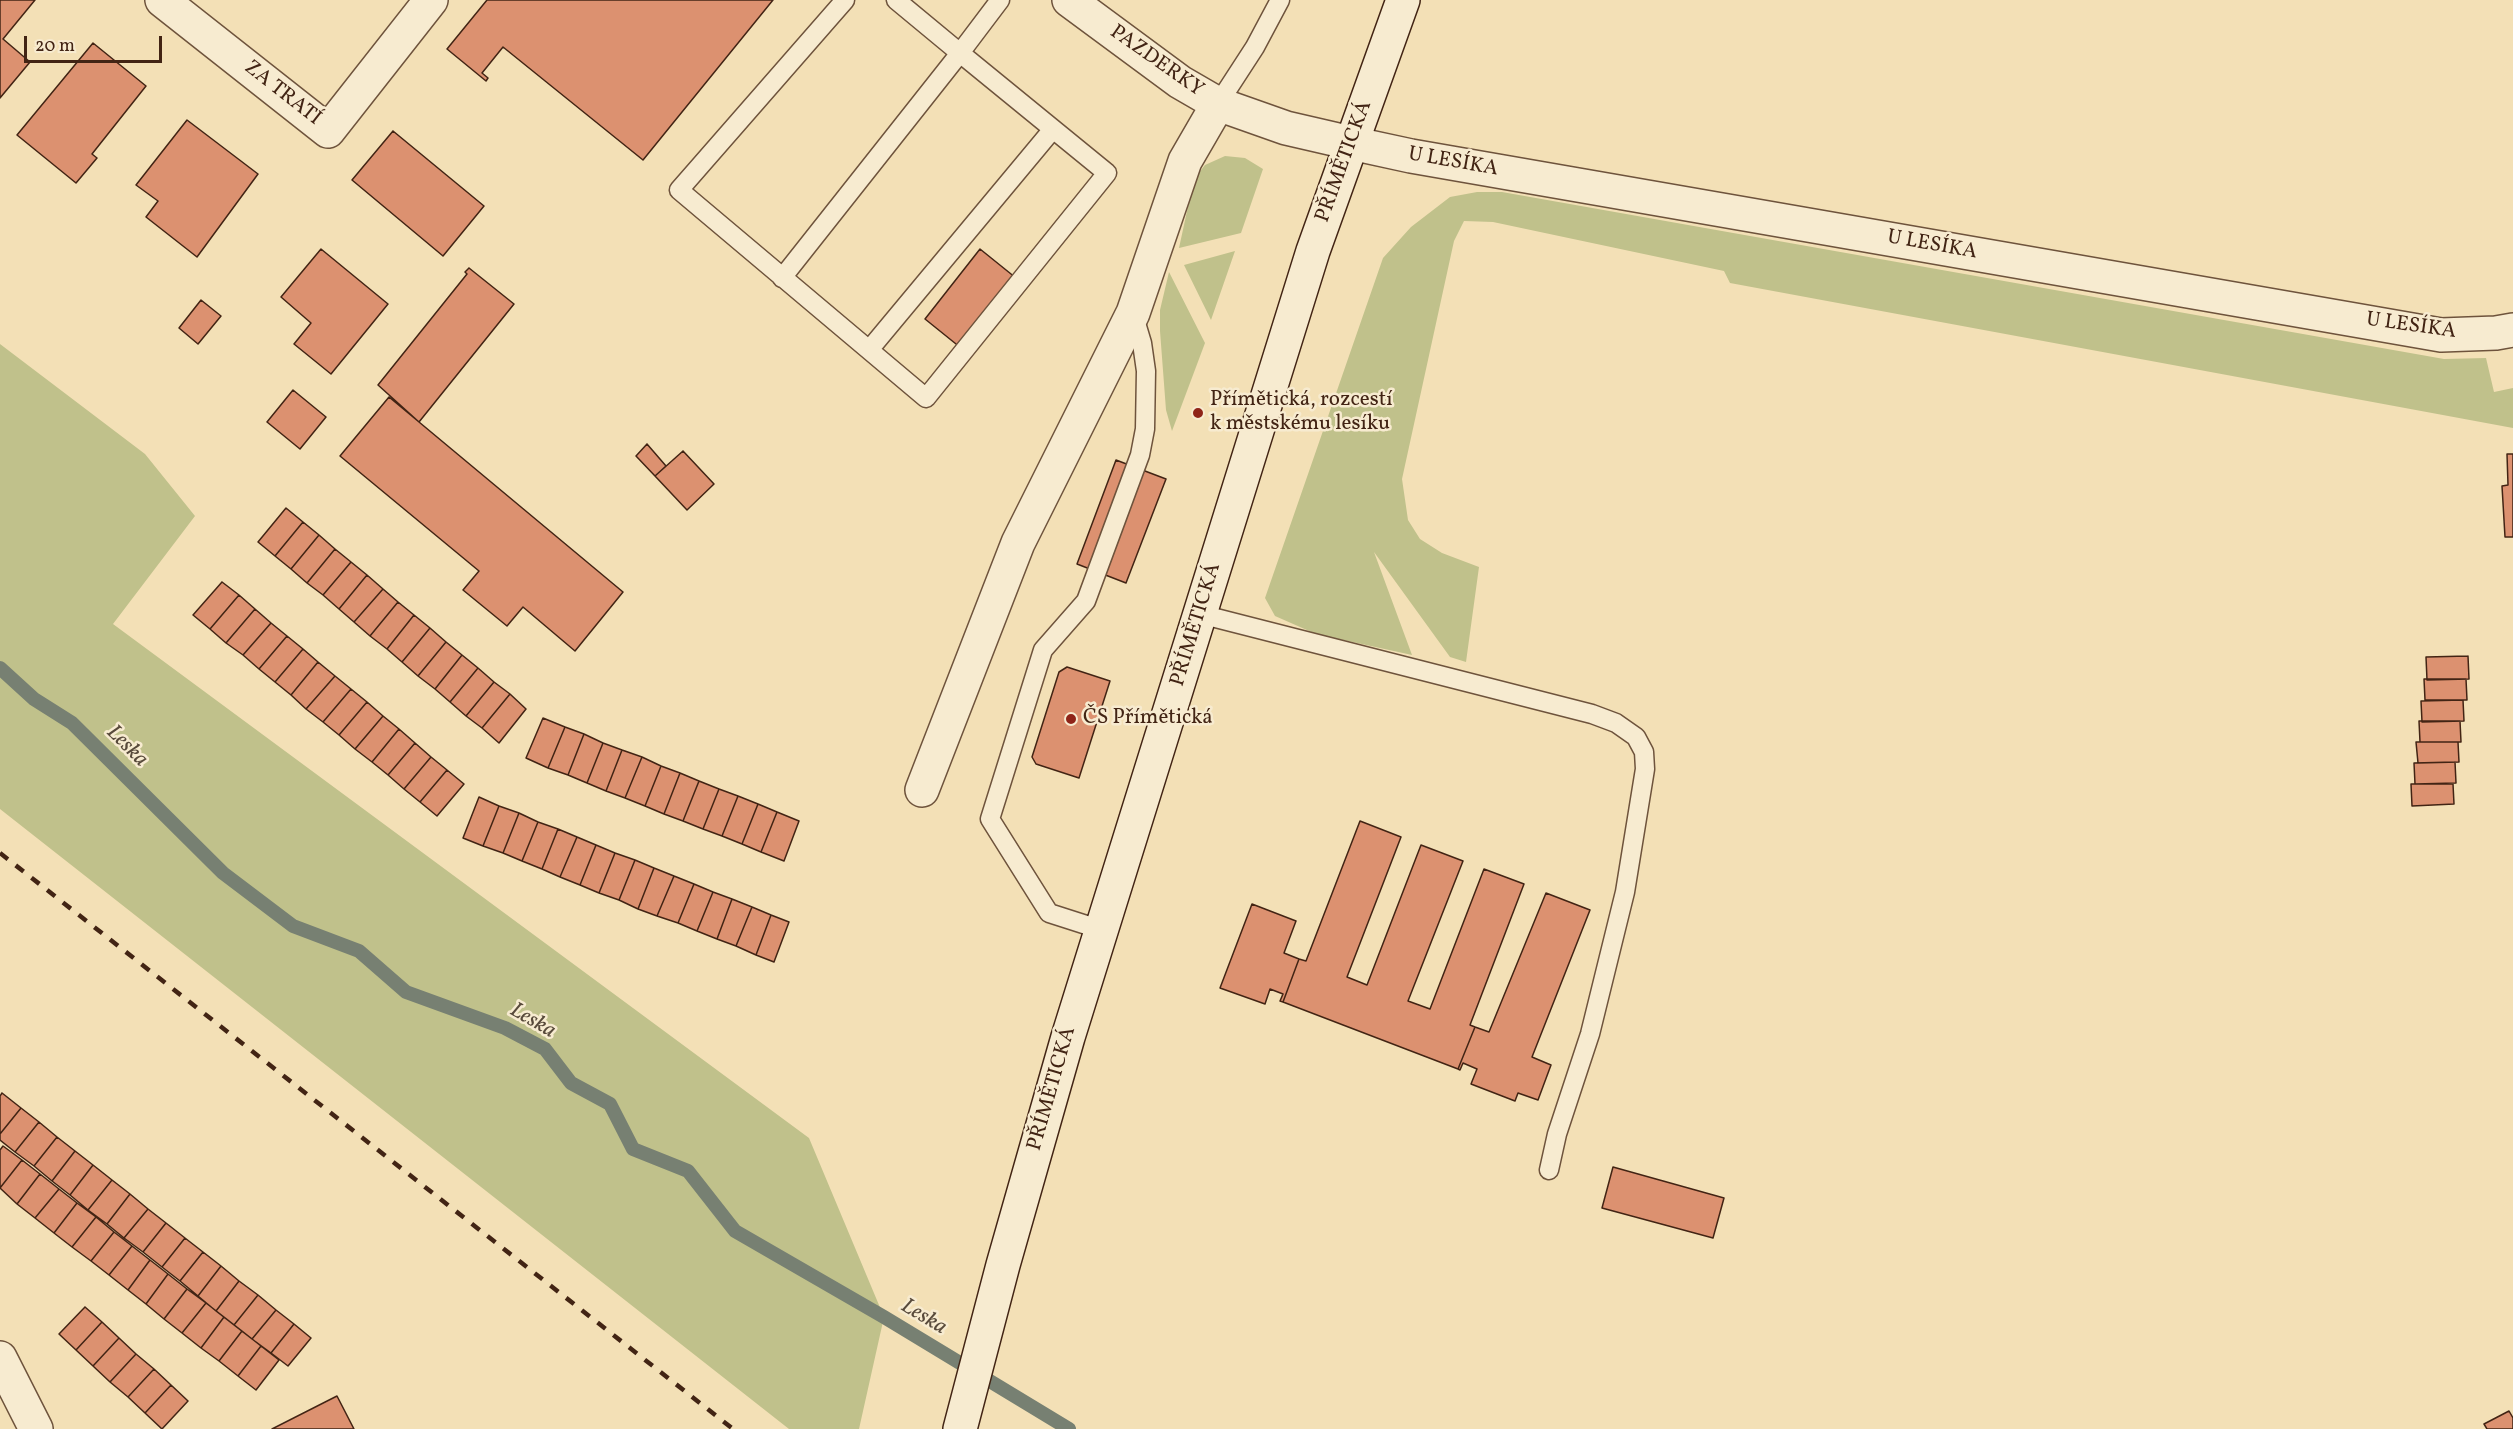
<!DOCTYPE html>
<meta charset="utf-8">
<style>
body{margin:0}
#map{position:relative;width:2513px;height:1429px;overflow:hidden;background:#f3e0b6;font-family:Vollkorn,serif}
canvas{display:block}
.scale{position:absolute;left:24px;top:36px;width:138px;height:27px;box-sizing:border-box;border:3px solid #422414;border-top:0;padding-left:8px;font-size:18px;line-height:21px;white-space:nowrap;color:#422414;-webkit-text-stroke:4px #f7ebd0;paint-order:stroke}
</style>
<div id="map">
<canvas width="2513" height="1429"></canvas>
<div class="scale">20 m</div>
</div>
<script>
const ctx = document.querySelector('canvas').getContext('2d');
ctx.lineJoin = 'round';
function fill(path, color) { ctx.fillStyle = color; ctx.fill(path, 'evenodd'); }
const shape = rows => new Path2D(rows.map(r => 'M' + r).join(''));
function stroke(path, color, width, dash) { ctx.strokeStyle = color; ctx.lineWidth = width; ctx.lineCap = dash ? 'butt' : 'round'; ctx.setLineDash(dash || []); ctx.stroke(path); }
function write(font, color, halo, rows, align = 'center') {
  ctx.font = font + ' Vollkorn,serif'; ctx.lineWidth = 5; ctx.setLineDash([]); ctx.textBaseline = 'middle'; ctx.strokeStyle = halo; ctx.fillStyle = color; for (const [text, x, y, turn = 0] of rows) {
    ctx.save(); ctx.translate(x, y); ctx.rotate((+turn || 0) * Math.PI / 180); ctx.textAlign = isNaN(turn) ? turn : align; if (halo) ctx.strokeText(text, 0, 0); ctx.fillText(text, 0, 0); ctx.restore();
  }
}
const green = shape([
 [1225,156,1245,158,1263,169,1241,233,1179,248,1194,179,1205,165],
 [1477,192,1502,192,2444,359,2486,358,2494,392,2513,388,2513,428,1730,283,1724,271,1493,222,1464,221,1454,241,1402,479,1408,520,1420,539,1442,553,1479,567,1466,662,1450,657,1374,552,1412,655,1316,634,1275,616,1265,598,1383,258,1411,227,1450,197],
 [1235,251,1211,320,1184,265],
 [1169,272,1205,343,1172,431,1166,410,1160,331,1160,310],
 [0,344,145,454,195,516,113,624,809,1138,884,1317,859,1429,789,1429,0,809]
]);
const stream = shape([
 [0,668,34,699,72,723,223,873,293,926,359,951,406,992,505,1028,545,1049,571,1083,610,1104,633,1149,688,1171,735,1231,884,1317,1069,1429]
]);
const building = shape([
 [0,0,35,0,3,39,30,62,0,98,0,0],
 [487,0,773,0,643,160,503,47,482,73,488,78,486,81,447,49,487,0],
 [93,43,146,86,92,154,97,158,76,183,17,135,93,43],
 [187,120,258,174,197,257,146,217,158,201,136,185,187,120],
 [393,131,484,206,443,256,352,180,393,131],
 [321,249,388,304,331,374,294,344,311,323,281,297,321,249],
 [980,249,1016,278,961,348,925,319,980,249],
 [469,268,514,304,419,422,378,385,467,274,465,272,469,268],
 [201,300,221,316,198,344,179,328,201,300],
 [293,390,326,417,300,449,267,422,293,390],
 [389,397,623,592,575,651,523,607,507,626,463,590,479,571,340,456,389,397],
 [647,444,666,466,655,476,636,456,647,444],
 [683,451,714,484,687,510,655,476,683,451],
 [2507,454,2513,454,2513,537,2505,537,2502,486,2508,485,2507,454],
 [1116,460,1166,479,1126,583,1077,564,1116,460],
 [286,508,303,522,275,556,258,542,286,508],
 [303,522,319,535,291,569,275,556,303,522],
 [319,535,335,549,307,583,291,569,319,535],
 [335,549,351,562,323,595,307,583,335,549],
 [351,562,367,575,339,609,323,595,351,562],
 [367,575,383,589,354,622,339,609,367,575],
 [222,582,239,595,210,629,193,615,222,582],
 [383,589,398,602,370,636,354,622,383,589],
 [239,595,255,609,226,643,210,629,239,595],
 [398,602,414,615,387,649,370,636,398,602],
 [255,609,271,623,243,655,226,643,255,609],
 [414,615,430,628,402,662,387,649,414,615],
 [271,623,287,636,259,669,243,655,271,623],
 [430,628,446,642,418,676,402,662,430,628],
 [287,636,303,649,275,682,259,669,287,636],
 [446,642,462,655,435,689,418,676,446,642],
 [303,649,318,662,291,695,275,682,303,649],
 [462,655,478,668,450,702,435,689,462,655],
 [2468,656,2469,679,2427,680,2426,657,2468,656],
 [318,662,335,676,306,709,291,695,318,662],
 [1067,667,1110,681,1079,778,1036,764,1032,757,1059,672,1067,667],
 [478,668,494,682,466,716,450,702,478,668],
 [335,676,351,689,323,722,306,709,335,676],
 [2424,679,2466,679,2467,700,2425,700,2424,679],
 [494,682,510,694,482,728,466,716,494,682],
 [351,689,367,702,339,735,323,722,351,689],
 [510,694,526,709,499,743,482,728,510,694],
 [2463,700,2464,721,2422,722,2421,701,2463,700],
 [367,702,383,716,355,749,339,735,367,702],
 [383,716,399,729,372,762,355,749,383,716],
 [543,718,565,727,548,768,526,758,543,718],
 [2419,721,2460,721,2461,742,2420,742,2419,721],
 [565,727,584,734,568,775,548,768,565,727],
 [399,729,415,743,388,775,372,762,399,729],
 [584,734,603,743,587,783,568,775,584,734],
 [2416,742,2458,742,2459,762,2418,763,2416,742],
 [415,743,431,757,404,789,388,775,415,743],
 [603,743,622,750,606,791,587,783,603,743],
 [622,750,642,757,625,798,606,791,622,750],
 [431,757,447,770,420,802,404,789,431,757],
 [642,757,661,766,645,806,625,798,642,757],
 [2455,762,2456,783,2415,784,2414,763,2455,762],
 [661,766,680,773,664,814,645,806,661,766],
 [447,770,464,784,437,816,420,802,447,770],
 [680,773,699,781,683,821,664,814,680,773],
 [699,781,719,789,703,829,683,821,699,781],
 [2411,784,2453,784,2454,804,2412,806,2411,784],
 [719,789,738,796,722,836,703,829,719,789],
 [738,796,758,804,742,844,722,836,738,796],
 [479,797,499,806,483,846,463,838,479,797],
 [758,804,777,812,761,852,742,844,758,804],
 [499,806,519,813,503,853,483,846,499,806],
 [777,812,799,821,784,861,761,852,777,812],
 [519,813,538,822,522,861,503,853,519,813],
 [1360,821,1401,837,1347,977,1367,985,1421,845,1463,861,1408,1001,1430,1009,1484,869,1524,884,1470,1025,1475,1027,1458,1069,1283,1002,1299,959,1306,961,1360,821],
 [538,822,558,829,542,869,522,861,538,822],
 [558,829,577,837,560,877,542,869,558,829],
 [577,837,596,845,580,885,560,877,577,837],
 [596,845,615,853,599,893,580,885,596,845],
 [615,853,635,860,619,900,599,893,615,853],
 [635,860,654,868,638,909,619,900,635,860],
 [654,868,674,876,657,916,638,909,654,868],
 [674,876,694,884,678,923,657,916,674,876],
 [694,884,713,892,697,931,678,923,694,884],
 [713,892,732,899,717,939,697,931,713,892],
 [1546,893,1590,910,1532,1057,1551,1065,1538,1100,1518,1093,1515,1101,1471,1084,1477,1069,1463,1063,1460,1070,1458,1069,1475,1027,1489,1032,1546,893],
 [732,899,752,907,736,946,717,939,732,899],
 [1252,904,1296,921,1284,953,1299,959,1283,1002,1280,1001,1283,994,1270,989,1265,1004,1220,988,1252,904],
 [752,907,771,915,756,955,736,946,752,907],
 [771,915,789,922,774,962,756,955,771,915],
 [2,1093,21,1108,0,1134,0,1096,2,1093],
 [21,1108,39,1122,15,1152,0,1140,0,1134,21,1108],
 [39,1122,57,1137,34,1166,15,1152,39,1122],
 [57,1137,75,1151,52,1181,34,1166,57,1137],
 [3,1146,22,1160,0,1188,0,1150,3,1146],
 [75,1151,93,1165,70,1195,52,1181,75,1151],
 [22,1160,40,1174,17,1204,0,1188,22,1160],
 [93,1165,112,1180,88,1210,70,1195,93,1165],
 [1613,1167,1724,1198,1713,1238,1602,1208,1613,1167],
 [40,1174,59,1189,35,1218,17,1204,40,1174],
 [112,1180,130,1194,107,1224,88,1210,112,1180],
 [59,1189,77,1203,54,1233,35,1218,59,1189],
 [130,1194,148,1209,124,1238,107,1224,130,1194],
 [77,1203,96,1217,72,1247,54,1233,77,1203],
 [148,1209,166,1223,143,1252,124,1238,148,1209],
 [96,1217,114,1232,91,1261,72,1247,96,1217],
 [166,1223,185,1238,162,1267,143,1252,166,1223],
 [114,1232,132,1246,109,1275,91,1261,114,1232],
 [185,1238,203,1252,180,1281,162,1267,185,1238],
 [132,1246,150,1260,128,1290,109,1275,132,1246],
 [203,1252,221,1266,198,1296,180,1281,203,1252],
 [150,1260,168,1274,146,1304,128,1290,150,1260],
 [221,1266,239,1281,216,1311,198,1296,221,1266],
 [168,1274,187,1289,164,1319,146,1304,168,1274],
 [239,1281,258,1295,234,1325,216,1311,239,1281],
 [187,1289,206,1303,182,1333,164,1319,187,1289],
 [258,1295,276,1310,252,1339,234,1325,258,1295],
 [206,1303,224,1317,201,1348,182,1333,206,1303],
 [85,1307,102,1322,76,1350,59,1334,85,1307],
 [276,1310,294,1324,271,1353,252,1339,276,1310],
 [224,1317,242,1331,219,1361,201,1348,224,1317],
 [102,1322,119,1338,93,1366,76,1350,102,1322],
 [294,1324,311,1338,288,1366,271,1353,294,1324],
 [242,1331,261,1346,238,1376,219,1361,242,1331],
 [119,1338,136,1354,110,1382,93,1366,119,1338],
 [261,1346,279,1360,256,1390,238,1376,261,1346],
 [136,1354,154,1369,128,1397,110,1382,136,1354],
 [154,1369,171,1385,145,1413,128,1397,154,1369],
 [171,1385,188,1401,162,1429,145,1413,171,1385],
 [337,1396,354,1429,272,1429,337,1396],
 [2509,1411,2513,1418,2513,1429,2487,1429,2484,1424,2509,1411]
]);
const lane = shape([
 [845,0,679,190,926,398,1107,173,960,53,1000,0],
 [1218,104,1255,47,1280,0],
 [782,278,960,53,896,0],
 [869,350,1053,129],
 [1200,614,1592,714,1616,723,1636,737,1644,752,1645,769,1625,892,1590,1034,1557,1134,1549,1170],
 [1102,930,1049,913,990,819,1043,650,1086,601,1140,455,1145,429,1146,371,1142,343,1133,313]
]);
const street = shape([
 [162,0,328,131,431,0],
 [1069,0,1180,82,1218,104,1286,128,1351,143,1411,156,2441,335,2496,333,2513,330],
 [922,790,1018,543,1133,313,1185,161,1218,104],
 [0,1358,36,1429]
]);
const secondary = shape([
 [960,1429,1003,1265,1068,1037,1313,251,1403,0]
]);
const rail = shape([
 [0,853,733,1429]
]);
const markers = [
 [1198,413,6,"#8f2418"],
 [1071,719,6,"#8f2418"]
];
const streetNames = [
 ["PAZDERKY",1156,62,35],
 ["ZA TRATÍ",282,94,38],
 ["PŘÍMĚTICKÁ",1345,162,-70],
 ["U LESÍKA",1453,163,10],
 ["U LESÍKA",1932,246,10],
 ["U LESÍKA",2411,327,8],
 ["PŘÍMĚTICKÁ",1197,625,-73],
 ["PŘÍMĚTICKÁ",1053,1089,-74]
];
const poiNames = [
 ["Přímětická, rozcestí",1210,401],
 ["k městskému lesíku",1210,425],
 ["ČS Přímětická",1083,719]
];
const waterNames = [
 ["Leska",126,747,45],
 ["Leska",532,1022,30],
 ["Leska",923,1318,31]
];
fill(green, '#c0c18b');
stroke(stream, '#778072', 14);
fill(building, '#dc9170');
stroke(building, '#422414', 1.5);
stroke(lane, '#6e533c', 21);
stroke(street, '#6e533c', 36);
stroke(secondary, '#422414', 36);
stroke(lane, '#f7ebd0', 18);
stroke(street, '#f7ebd0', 33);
stroke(secondary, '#f7ebd0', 33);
stroke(rail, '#422414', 4.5, [10, 10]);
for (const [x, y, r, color] of markers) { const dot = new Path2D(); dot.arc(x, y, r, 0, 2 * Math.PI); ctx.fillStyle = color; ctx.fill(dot); stroke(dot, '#f7ebd0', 2); }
write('21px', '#422414', '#f7ebd0', streetNames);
write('21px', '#422414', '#f7ebd0', poiNames, 'left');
write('italic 22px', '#584a3b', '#f7ebd0', waterNames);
</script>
